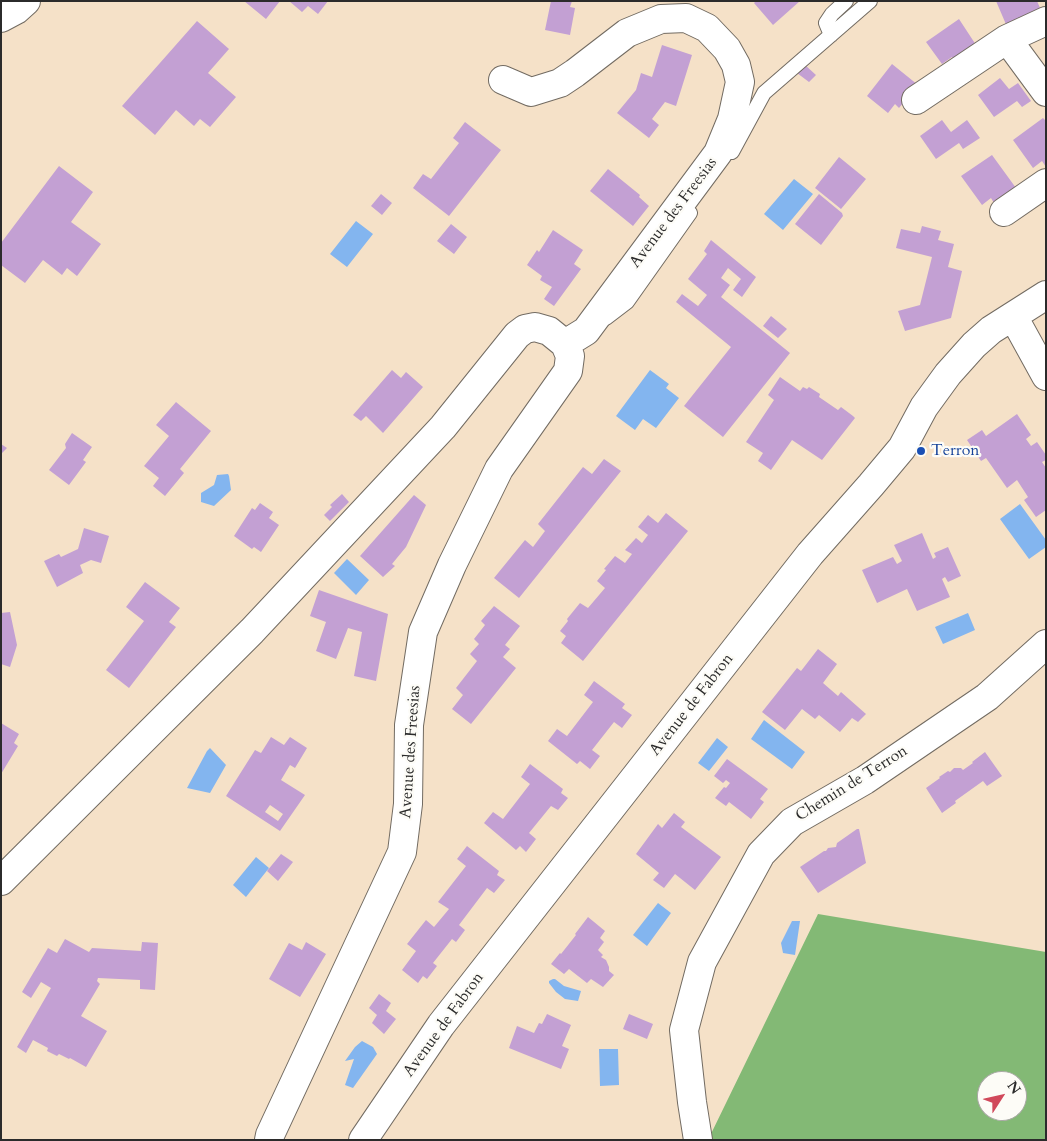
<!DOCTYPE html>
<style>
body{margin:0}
#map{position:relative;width:1047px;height:1141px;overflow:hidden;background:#f5e1c8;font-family:Cardo,serif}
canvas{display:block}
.frame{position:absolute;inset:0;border:2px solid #2b2b2b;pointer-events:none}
.north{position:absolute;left:977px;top:1071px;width:50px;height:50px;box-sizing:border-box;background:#fdfcf7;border:1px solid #a9a8a5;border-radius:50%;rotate:55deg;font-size:14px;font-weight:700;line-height:20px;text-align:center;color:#2b2b2b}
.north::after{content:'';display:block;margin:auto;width:18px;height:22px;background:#d1495b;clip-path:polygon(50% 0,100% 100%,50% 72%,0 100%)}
</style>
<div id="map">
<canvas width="1047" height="1141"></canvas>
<div class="frame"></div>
<div class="north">N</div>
</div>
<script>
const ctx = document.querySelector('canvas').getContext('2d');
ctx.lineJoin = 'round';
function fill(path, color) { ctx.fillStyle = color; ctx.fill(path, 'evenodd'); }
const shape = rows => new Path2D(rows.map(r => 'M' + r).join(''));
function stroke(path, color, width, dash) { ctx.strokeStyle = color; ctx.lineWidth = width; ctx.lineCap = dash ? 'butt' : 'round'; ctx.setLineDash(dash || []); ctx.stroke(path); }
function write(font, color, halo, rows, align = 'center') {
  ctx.font = font + ' Cardo,serif'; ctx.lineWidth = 4.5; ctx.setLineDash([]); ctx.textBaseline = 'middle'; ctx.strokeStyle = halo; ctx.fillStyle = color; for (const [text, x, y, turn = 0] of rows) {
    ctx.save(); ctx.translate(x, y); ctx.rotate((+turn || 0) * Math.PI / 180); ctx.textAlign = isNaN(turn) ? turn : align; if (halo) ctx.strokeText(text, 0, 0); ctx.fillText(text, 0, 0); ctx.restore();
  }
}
const forest = shape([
 [818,914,1046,952,1046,1140,708,1140],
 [987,1081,1017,1081,1017,1111,987,1111]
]);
const water = shape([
 [794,179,813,194,783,230,764,214],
 [356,221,373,234,347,267,330,254],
 [650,370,669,384,666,388,679,398,656,428,643,419,635,430,616,416],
 [228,474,229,476,231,490,214,506,201,502,201,493,214,485,217,475],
 [1020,504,1046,540,1046,547,1029,559,1000,519],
 [347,559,369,580,356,595,334,573],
 [968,613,975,630,943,644,935,627],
 [764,720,805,752,792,769,751,739],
 [717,738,728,747,709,771,698,763],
 [210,748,226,765,210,793,187,788,207,751],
 [256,857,269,868,246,897,233,885],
 [658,903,671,913,647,946,633,935],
 [792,921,800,921,795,955,783,953,781,943],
 [553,979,555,979,564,986,581,991,578,1001,565,999,556,992,549,983,549,981],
 [362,1041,373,1047,377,1054,353,1088,345,1085,354,1059,345,1061,355,1047],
 [599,1049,618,1049,619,1085,600,1086]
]);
const building = shape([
 [244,1,280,1,266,19],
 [289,1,328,1,318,14,308,6,302,12],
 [551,1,572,1,570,7,575,8,570,35,545,30],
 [756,1,800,1,773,25,754,3],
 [996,1,1037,1,1043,15,1008,29],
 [959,19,978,48,956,63,952,57,942,64,926,42],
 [197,21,229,49,208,73,236,97,210,127,200,119,194,126,176,110,155,135,122,106],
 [662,45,692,55,676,106,665,102,652,119,659,125,649,138,617,113,636,90,641,73,652,77],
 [892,64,918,85,899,108,895,104,888,113,867,96],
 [805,65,816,75,809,82,797,73],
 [1000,78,1009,89,1018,83,1031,101,1022,107,1017,101,994,117,978,95],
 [1043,118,1046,121,1046,167,1042,161,1033,168,1013,140],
 [942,120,951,132,967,120,980,138,963,149,959,143,936,159,920,136],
 [465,122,501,150,449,216,413,188,423,174,431,179,459,143,453,138],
 [992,155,1016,188,994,203,991,198,982,205,961,176],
 [839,157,866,179,841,209,815,188],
 [59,166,93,192,71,222,101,244,77,276,67,268,62,275,43,260,25,283,1,265,1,243],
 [608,169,640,195,639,197,649,206,633,226,590,191],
 [381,194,392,203,382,215,371,206],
 [819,194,842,213,843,216,821,245,795,224],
 [451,224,467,237,454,254,437,241],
 [922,226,941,231,938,240,954,244,948,267,962,271,951,318,905,331,898,311,920,305,932,257,896,248,901,229,920,233],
 [553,230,583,250,574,264,581,269,554,306,544,299,552,287,540,280,542,276,527,265,537,250,539,252],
 [711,240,756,277,742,297,733,290,741,279,728,268,721,278,730,285,721,297,790,353,723,437,684,406,731,347,676,302,682,294,698,306,707,295,688,279,707,254,704,251],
 [771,316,787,329,778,338,763,326],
 [392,370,401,378,406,372,423,387,383,433,366,416,361,421,353,415],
 [780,377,800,391,803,387,807,389,809,387,820,394,819,397,838,410,841,407,853,416,855,418,822,460,792,440,771,470,758,461,763,453,746,442,774,400,768,395],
 [176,402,211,431,180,469,184,473,165,496,153,486,159,478,144,466,169,436,156,425],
 [1017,414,1031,435,1026,439,1031,446,1037,442,1046,455,1046,460,1042,462,1046,468,1046,510,1036,517,1024,500,1028,497,1017,480,1007,488,986,458,981,461,967,440,982,430,986,436],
 [72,433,92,447,83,460,86,462,69,485,49,470,66,448,65,444],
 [1,444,7,448,1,454],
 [604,459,621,471,519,598,494,578,525,540,533,547,545,531,538,524,583,467,592,474],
 [342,494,349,502,330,521,324,515,332,507,330,505],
 [414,495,426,505,406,547,392,564,395,566,383,577,360,556],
 [260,503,273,512,269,518,279,525,261,552,254,547,252,549,234,536,252,508,255,510],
 [666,513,688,531,583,661,561,643,566,636,560,631,568,621,567,619,580,603,588,608,605,588,597,581,606,570,604,569,615,556,625,563,632,554,625,550,636,538,642,543,648,535,638,527,648,515,658,523],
 [84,528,109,536,101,563,91,560,80,565,83,573,57,587,44,561,59,554,61,557,78,549],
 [922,533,933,559,936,557,934,553,948,547,961,576,948,582,945,577,942,579,950,597,917,611,907,589,877,603,862,570,893,557,897,564,902,561,894,545],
 [145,582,180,608,169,622,176,627,129,688,106,670,144,621,126,607],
 [319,590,388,614,376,681,354,676,362,632,348,628,336,659,316,651,326,622,310,616],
 [494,606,520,626,505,645,510,649,503,657,516,668,471,724,452,709,463,695,456,688,477,661,470,654,479,644,474,639,485,625,481,621],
 [10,612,17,645,10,667,1,664,1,613],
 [818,649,837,664,823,683,838,696,841,692,866,714,858,722,852,718,840,732,819,715,815,719,802,709,785,730,762,712,797,668,801,671],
 [594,681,625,704,622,708,632,715,622,728,614,722,592,750,600,756,590,769,580,761,577,764,548,741,557,729,567,736,593,702,584,695],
 [1,723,19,734,14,743,18,746,1,774],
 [271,737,284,745,290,737,307,748,295,768,290,765,281,780,305,795,280,831,226,796,255,750,261,753],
 [270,805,283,814,278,821,265,812],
 [985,752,1002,776,987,786,983,781,955,801,956,803,942,813,926,788,940,778,939,777,948,771,950,772,954,768,961,768,963,770,973,763,972,762],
 [727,759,768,789,760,799,764,802,751,819,729,802,726,806,715,798,724,787,726,788,730,783,726,780,723,783,714,776],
 [530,764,563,789,561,793,568,798,558,810,551,806,529,833,536,839,526,852,520,846,516,850,484,823,493,812,503,819,530,784,521,777],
 [674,813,685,822,681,827,721,857,695,890,675,874,664,888,653,880,659,873,636,854,658,824,662,828],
 [857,829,859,829,866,863,818,893,800,867,824,851,826,851,828,848,836,847,837,843],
 [467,846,499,871,497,875,505,880,494,893,487,888,459,925,465,930,456,942,452,939,433,963,437,966,427,979,423,976,418,983,402,970,416,951,407,944,426,920,434,927,449,909,438,902,466,866,457,859],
 [281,854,293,862,278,881,267,871],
 [588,917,605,931,600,938,604,942,598,950,603,955,601,957,606,960,609,967,609,971,614,975,603,987,591,979,587,983,569,969,564,974,551,964,560,953,561,954,576,935,575,934],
 [65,939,89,952,92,948,141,951,142,942,158,943,155,990,140,989,140,980,98,978,97,981,100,984,81,1016,107,1031,86,1067,70,1058,69,1059,59,1054,57,1056,47,1051,48,1048,33,1040,26,1053,17,1047,51,988,41,982,31,998,22,992,48,948,57,953],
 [306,942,326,954,300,997,269,979,289,943,302,950],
 [379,994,391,1003,386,1011,396,1019,384,1034,372,1023,377,1015,369,1008],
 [547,1014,571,1025,562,1046,569,1049,561,1069,509,1048,517,1026,534,1033,539,1023,542,1024],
 [629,1014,653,1024,647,1039,623,1029]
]);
const service = shape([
 [831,35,826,23,832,14,846,1],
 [732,152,764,93,870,1],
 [606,318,627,302,690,213]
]);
const minor = shape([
 [1046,21,1007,39,1046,92],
 [503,80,531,92,560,83,575,73,627,33,661,19,686,18,707,28,727,49,736,65,740,82,732,119,718,153,586,331,565,344],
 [916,100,1007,39],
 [1004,212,1046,183],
 [1,881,252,631,443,427,517,335,525,329,535,327,549,331,565,344,570,356,568,371,499,469,452,565,423,632,409,725,408,804,402,852,270,1135,269,1140]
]);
const tertiary = shape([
 [1,18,16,10,26,1],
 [1013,316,1046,376],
 [363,1140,441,1025,810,554,871,485,902,448,924,407,948,374,974,345,991,330,1046,295],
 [698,1140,692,1102,684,1030,702,962,761,854,792,822,865,780,987,697,1046,644]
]);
const markers = [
 [921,451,5,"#1a4fb4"]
];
const streetNames = [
 ["Avenue des Freesias",674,213,-53],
 ["Avenue de Fabron",692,705,-52],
 ["Avenue des Freesias",411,752,-86],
 ["Chemin de Terron",852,784,-32],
 ["Avenue de Fabron",444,1025,-54]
];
const transitNames = [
 ["Terron",931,451]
];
fill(forest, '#83b975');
fill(water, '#83b5ef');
fill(building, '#c3a0d3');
stroke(service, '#726b62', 16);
stroke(minor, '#726b62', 30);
stroke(tertiary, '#726b62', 30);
stroke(service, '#fff', 14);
stroke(minor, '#fff', 28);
stroke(tertiary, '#fff', 28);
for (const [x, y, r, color] of markers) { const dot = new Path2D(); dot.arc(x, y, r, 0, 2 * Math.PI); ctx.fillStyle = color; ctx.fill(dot); stroke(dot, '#fdfcf7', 2); }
write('16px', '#2b2b2b', '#fdfcf7', streetNames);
write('16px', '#164399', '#fdfcf7', transitNames, 'left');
</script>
